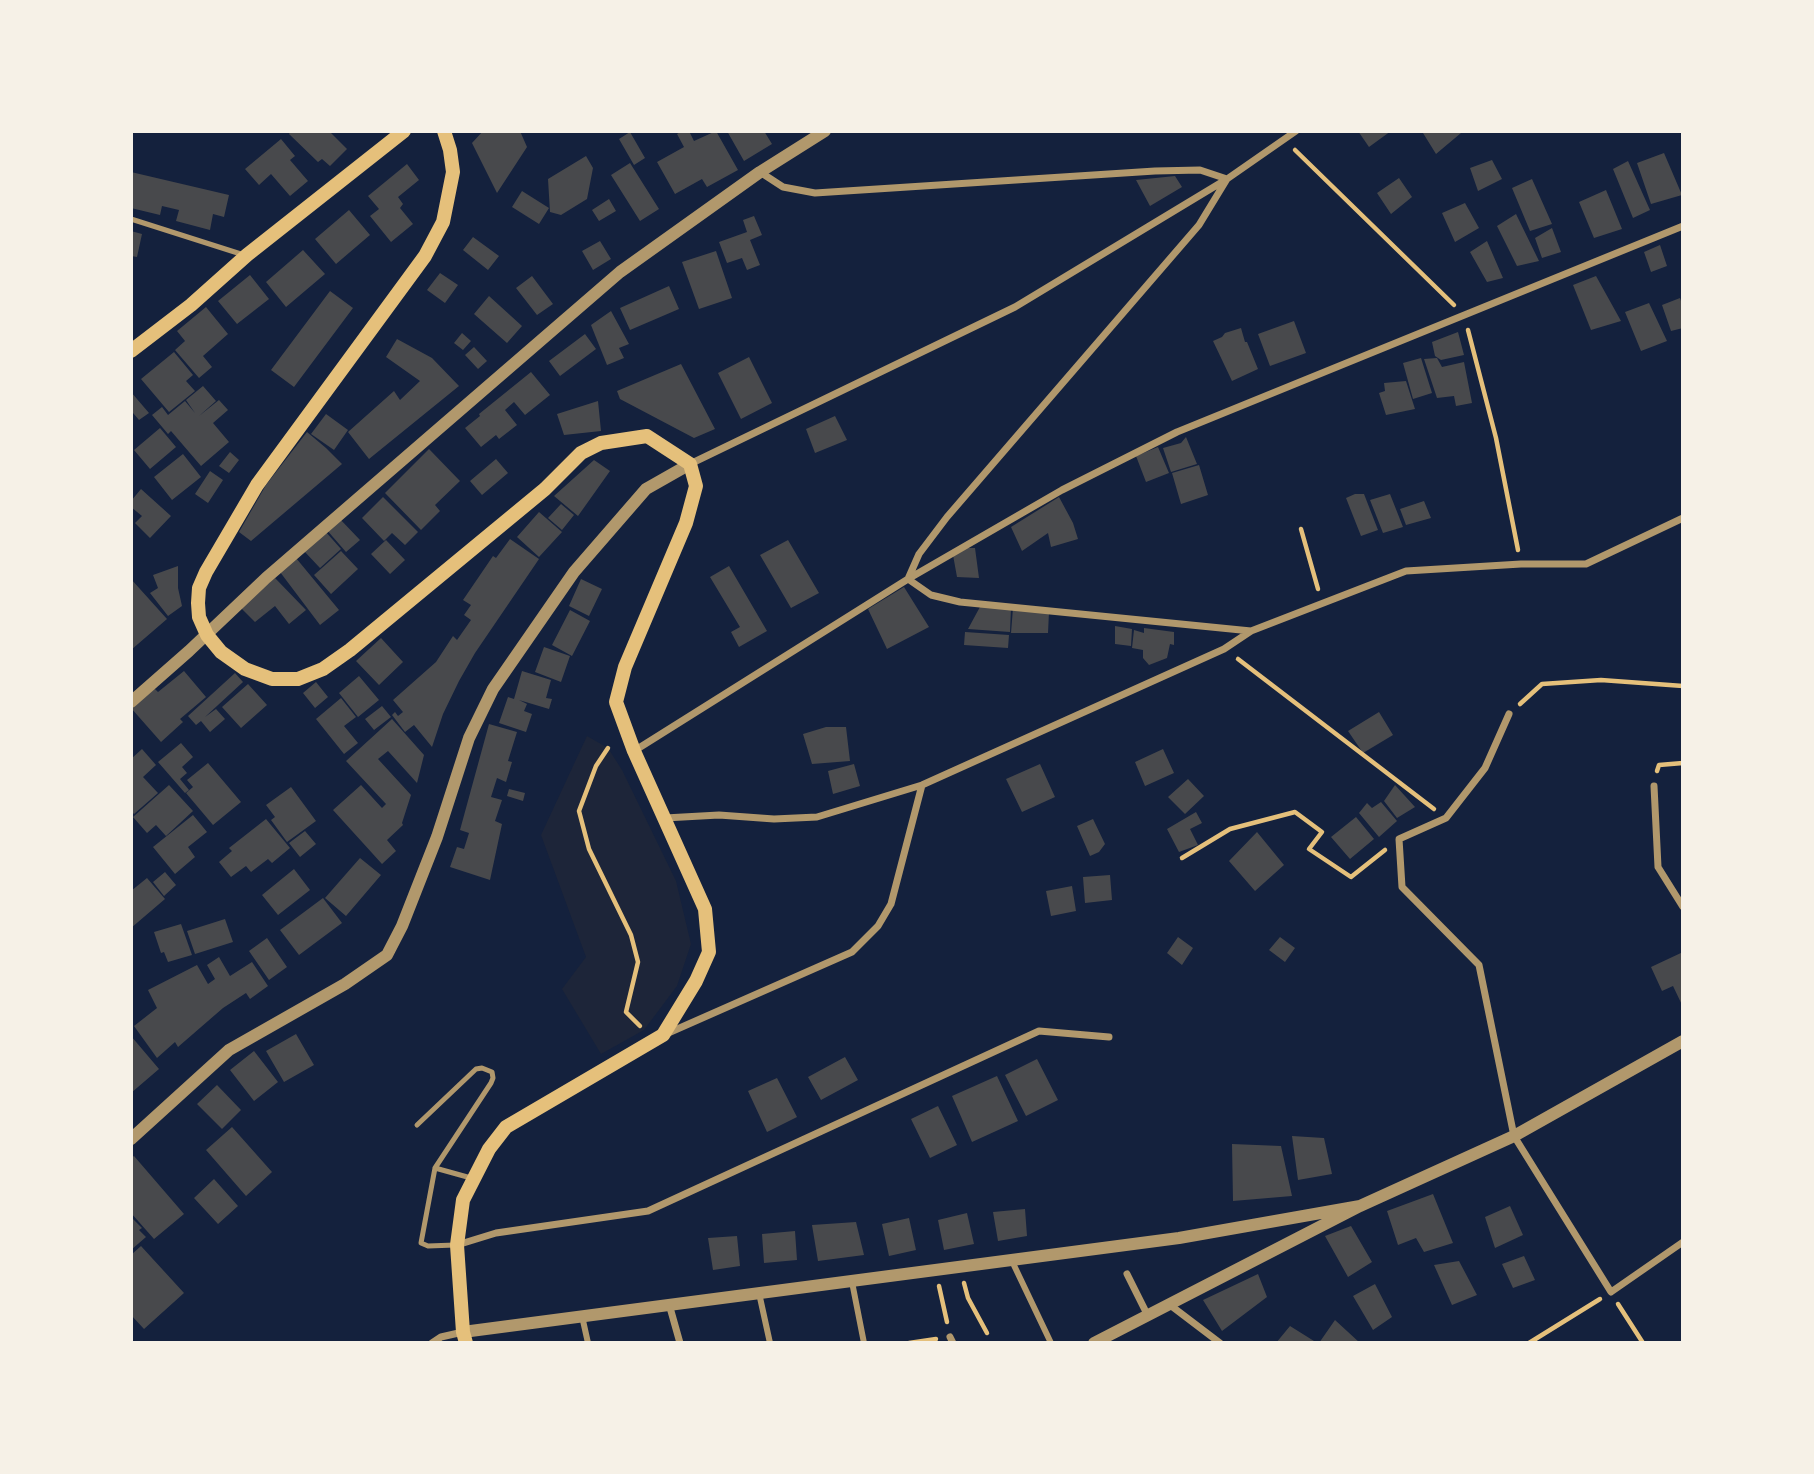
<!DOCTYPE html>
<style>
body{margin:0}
#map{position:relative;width:1814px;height:1474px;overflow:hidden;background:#14213d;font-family:Inter,sans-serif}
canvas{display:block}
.frame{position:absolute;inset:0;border:133px solid #f6f1e7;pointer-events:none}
</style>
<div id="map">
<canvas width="1814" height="1474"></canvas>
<div class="frame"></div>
</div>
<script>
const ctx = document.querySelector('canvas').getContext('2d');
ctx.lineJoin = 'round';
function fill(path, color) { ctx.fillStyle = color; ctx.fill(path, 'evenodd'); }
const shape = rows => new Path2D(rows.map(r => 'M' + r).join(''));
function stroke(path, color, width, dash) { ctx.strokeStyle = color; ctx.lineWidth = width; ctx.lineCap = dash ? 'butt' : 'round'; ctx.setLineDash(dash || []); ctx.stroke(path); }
const green = shape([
 [587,736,608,748,622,770,676,881,691,944,677,986,644,1030,601,1054,562,989,586,957,541,835]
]);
const building = shape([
 [291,131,329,131,347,149,330,166,322,159,318,162,289,134],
 [483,131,520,131,527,147,497,193,472,143],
 [682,131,689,131,694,141,716,131,738,170,707,187,702,179,675,194,657,162,684,147,677,134],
 [727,131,764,131,772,144,744,161],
 [1358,131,1391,131,1369,147],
 [1426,131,1460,131,1461,133,1436,154,1423,133],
 [630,132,645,158,634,165,619,139],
 [281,139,295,156,290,160,308,181,290,196,271,174,259,185,245,169],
 [1664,153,1682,195,1651,204,1637,163],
 [586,156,593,168,587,199,561,215,550,212,548,179],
 [1492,160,1502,179,1478,191,1470,168],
 [1628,161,1650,210,1633,218,1613,169],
 [630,163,659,209,640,221,611,175],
 [407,164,419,180,398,197,403,204,400,208,413,224,391,242,370,216,379,209,368,196],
 [131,172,229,195,224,217,213,214,210,230,176,221,179,210,162,206,160,215,131,208],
 [1175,176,1182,187,1150,206,1136,180],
 [1399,178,1412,197,1391,214,1377,193],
 [1532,179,1552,224,1530,231,1512,188],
 [1606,190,1622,229,1594,238,1579,202],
 [522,191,549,208,539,224,512,207],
 [609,199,616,211,599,221,592,210],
 [1465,203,1479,228,1455,242,1442,213],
 [349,210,370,235,336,264,315,239],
 [1516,214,1539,261,1517,266,1497,226],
 [754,216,762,235,750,240,760,265,747,270,742,258,727,263,719,242,747,232,743,220],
 [1552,228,1561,252,1542,258,1535,238],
 [131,231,142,234,137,257,131,256],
 [473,237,499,256,488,270,463,250],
 [600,241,611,259,593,270,582,251],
 [1487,241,1503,278,1487,282,1470,252],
 [1660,245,1667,266,1651,272,1644,252],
 [303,250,325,274,286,307,266,282],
 [716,251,732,298,699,309,682,262],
 [440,273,458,285,445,303,427,290],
 [250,275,269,299,237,324,218,301],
 [532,276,553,304,537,315,516,288],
 [1596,276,1621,321,1591,330,1573,285],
 [669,286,679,309,630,330,620,308],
 [330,291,353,308,294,387,271,370],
 [489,296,522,326,507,343,474,314],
 [1680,298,1683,307,1683,328,1671,331,1662,305],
 [1649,303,1667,341,1641,351,1625,312],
 [206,307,228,334,203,356,212,367,199,378,175,350,185,341,177,331],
 [611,311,629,344,619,348,624,358,607,365,591,325],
 [1294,321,1306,353,1270,366,1258,334],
 [1241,328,1245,342,1247,342,1258,369,1232,381,1213,341,1222,337,1225,333],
 [1458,332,1464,355,1441,360,1435,356,1432,342],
 [462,333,471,341,463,350,454,343],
 [585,334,596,349,560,376,549,361],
 [397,339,432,358,459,386,369,459,348,432,394,391,400,400,420,381,386,357],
 [474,347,487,361,478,369,465,355],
 [174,352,193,375,186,381,195,391,169,412,141,379],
 [749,357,772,403,741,419,718,373],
 [1421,358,1432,393,1413,399,1403,363],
 [1437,358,1442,367,1464,362,1472,403,1456,406,1454,396,1437,398,1424,359],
 [681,364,715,429,694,438,620,399,617,391],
 [531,372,550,395,525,415,514,402,505,410,517,425,499,439,496,435,481,447,465,428,480,416,479,414],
 [1406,381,1415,409,1386,415,1379,393,1385,391,1384,383],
 [203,386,216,401,199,416,219,400,228,410,213,423,229,442,201,466,171,431,168,434,152,415,162,407,168,415,185,401,195,413,186,400],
 [131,392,149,413,139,420,133,413,131,414],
 [598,401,601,431,564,435,557,414],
 [326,414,348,430,334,450,311,434],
 [835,416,847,440,815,453,806,429],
 [160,428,176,447,150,469,134,450],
 [307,432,326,448,342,464,251,541,239,532,266,485],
 [1186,437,1197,464,1171,472,1163,448,1181,443],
 [1158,447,1169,473,1146,482,1136,456],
 [429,449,460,481,435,505,440,511,421,530,385,493],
 [230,452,239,460,229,473,219,466],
 [183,454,201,477,172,500,154,477],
 [496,459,508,473,482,495,470,481],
 [594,460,610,471,578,516,554,496],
 [1199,465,1208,495,1181,504,1172,473],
 [210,471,223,480,208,503,195,494],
 [141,489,171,516,150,538,135,523,142,516,131,507,131,501],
 [1355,494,1364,494,1378,530,1361,536,1346,498],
 [1390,494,1403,527,1383,533,1370,500],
 [383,497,418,532,405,545,392,533,384,541,362,518],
 [1059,497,1073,523,1078,539,1051,547,1048,533,1022,551,1011,527],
 [1424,501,1431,518,1406,525,1400,509],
 [561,504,574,515,562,530,548,518],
 [539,512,562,532,539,557,517,537],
 [339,518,360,540,346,552,326,529],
 [325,531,341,549,320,568,304,551],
 [510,539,539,559,475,653,459,681,443,714,432,747,414,725,405,732,392,715,395,712,398,716,403,712,393,700,436,662,453,636,457,640,471,620,464,615,471,605,463,600,493,556,496,558],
 [386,540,405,560,390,574,371,554],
 [788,540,819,593,791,608,760,555],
 [966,548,975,548,979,578,957,577,953,555],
 [341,551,358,569,331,594,314,575],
 [296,558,339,610,320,625,280,572],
 [178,566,178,588,182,606,168,616,150,593,158,588,153,575],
 [729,566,767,631,739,647,731,632,740,627,710,577],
 [275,578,306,610,289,624,275,606,255,622,240,607],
 [131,579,167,619,131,650],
 [581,579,602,589,589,616,569,606],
 [904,587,929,627,887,649,868,609],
 [981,605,1011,608,1010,632,968,629],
 [1013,608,1049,612,1048,633,1011,633],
 [570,610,590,621,572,656,552,645],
 [1115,626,1132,629,1131,646,1115,644],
 [1144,628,1174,632,1174,645,1170,644,1167,658,1149,665,1143,658,1143,650,1132,648,1134,630,1144,633],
 [965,632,1009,635,1008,648,964,645],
 [381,638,403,662,379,685,356,661],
 [544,647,570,656,561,682,535,672],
 [184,671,206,697,180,719,183,722,161,742,131,708,131,705,153,687,158,692],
 [522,671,551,680,546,698,552,699,549,709,519,700,527,704,524,711,532,714,526,732,499,723,508,697,514,699],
 [235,673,243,682,205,717,216,709,225,719,210,732,201,721,196,725,188,716],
 [359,676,379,700,358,717,339,693],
 [316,682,328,697,315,708,303,693],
 [248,684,267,705,241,728,222,707],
 [341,698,356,717,344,726,358,743,344,754,316,719],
 [382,706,391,717,374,730,365,719],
 [1379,712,1393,735,1363,753,1348,731],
 [392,719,424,755,417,783,388,751,378,759,411,795,402,823,403,825,387,840,396,851,382,864,333,810,361,785,382,808,386,804,346,761],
 [489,724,517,732,508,761,512,762,506,782,497,778,491,797,502,800,495,821,502,824,490,880,450,867,457,847,464,849,469,833,460,830],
 [826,727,846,727,850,761,812,764,803,734],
 [181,743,193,757,182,767,187,773,180,779,189,790,185,793,158,762],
 [142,749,156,765,143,777,158,793,134,814,131,811,131,759],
 [1163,749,1174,773,1145,786,1135,762],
 [208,763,241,802,213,825,186,793,193,787,187,780],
 [854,764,860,786,833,794,828,771],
 [1040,764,1055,797,1022,812,1006,779],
 [1188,779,1204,796,1185,814,1168,797],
 [169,785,193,811,166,836,156,825,147,833,133,817],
 [1395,785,1415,807,1397,818,1384,801],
 [291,787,316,821,287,842,271,820,275,817,266,805],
 [509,789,525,793,523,801,507,796],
 [1381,802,1397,821,1379,837,1359,813,1367,803,1372,808],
 [1196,812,1202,823,1190,829,1198,845,1179,852,1167,829],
 [193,815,207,832,188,847,195,857,175,874,153,847],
 [1356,817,1374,839,1350,859,1331,837],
 [266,819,290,848,272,863,268,859,251,872,246,866,231,877,219,862,232,851,229,848],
 [1093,819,1105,844,1099,852,1090,856,1077,826],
 [305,831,316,844,300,857,289,843],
 [1257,832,1284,865,1255,891,1229,861],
 [360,858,381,875,346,916,325,898],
 [294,869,310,890,278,915,262,895],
 [165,872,176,885,164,896,153,882],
 [1110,875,1112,900,1085,903,1083,877],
 [147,878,165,899,131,928,131,891],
 [1072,886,1076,911,1051,916,1046,891],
 [323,898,342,923,299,955,280,930],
 [225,919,233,942,195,954,187,931],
 [181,924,192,955,168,962,164,952,161,953,154,932],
 [1178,937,1193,948,1182,965,1167,953],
 [1280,937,1295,948,1285,962,1269,950],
 [267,938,287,967,269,980,249,951],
 [1683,952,1683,1007,1673,986,1662,991,1651,967],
 [219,957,230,976,252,962,268,986,250,999,246,993,223,1008,178,1047,175,1042,157,1058,134,1026,157,1008,148,990,197,965,208,984,215,979,207,965],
 [296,1034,314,1065,284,1082,266,1051],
 [131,1036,159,1069,131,1093],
 [254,1051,278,1082,254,1101,230,1070],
 [845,1057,858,1080,821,1100,808,1077],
 [1037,1059,1058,1100,1026,1116,1005,1075],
 [997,1076,1018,1121,972,1142,952,1096],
 [777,1078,797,1117,767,1132,748,1091],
 [217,1085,241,1110,222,1129,197,1104],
 [938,1106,957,1145,930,1158,911,1119],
 [232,1127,272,1172,246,1196,206,1150],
 [1292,1136,1324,1138,1332,1174,1298,1180],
 [1232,1144,1281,1146,1292,1196,1233,1201],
 [134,1156,184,1214,154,1239,131,1213,131,1158],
 [214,1179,238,1206,218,1224,194,1198],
 [1433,1194,1453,1243,1424,1252,1416,1238,1398,1245,1387,1211],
 [1510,1206,1523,1235,1495,1248,1485,1217],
 [1025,1209,1027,1236,998,1241,993,1212],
 [967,1213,974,1244,944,1250,938,1220],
 [131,1217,142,1228,139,1230,146,1237,131,1250],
 [909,1218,916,1250,889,1256,882,1224],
 [856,1222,864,1255,818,1261,812,1225],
 [1351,1226,1372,1262,1348,1277,1325,1236],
 [795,1231,797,1260,764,1263,762,1234],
 [737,1236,740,1266,713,1270,708,1238],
 [141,1246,184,1293,144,1329,131,1315,131,1255],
 [1524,1256,1535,1280,1513,1288,1502,1264],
 [1459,1261,1477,1295,1452,1305,1434,1265],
 [1258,1274,1267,1297,1222,1331,1203,1300],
 [1375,1284,1392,1317,1373,1330,1353,1296],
 [1335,1320,1360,1343,1319,1343],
 [1290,1326,1314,1341,1276,1343]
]);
const path = shape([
 [1295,150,1454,305],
 [1468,330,1496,438,1518,550],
 [1301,529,1318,589],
 [1238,659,1434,809],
 [1520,704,1542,684,1601,680,1683,686],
 [608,748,596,766,579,811,589,849,631,935,638,962,626,1012,640,1026],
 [1657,771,1659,765,1683,763],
 [1182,858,1230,829,1295,812,1322,832,1309,849,1351,877,1385,850],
 [964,1283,968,1298,987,1333],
 [939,1286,947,1322],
 [1618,1304,1643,1343],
 [909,1343,936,1339],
 [1529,1343,1600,1299]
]);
const service = shape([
 [131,219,244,255],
 [417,1125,476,1069,482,1068,492,1072,493,1078,491,1083,435,1168],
 [455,1245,428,1246,421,1243,435,1168,471,1178]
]);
const pedestrian = shape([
 [1011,1259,1051,1343],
 [852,1282,864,1343],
 [759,1293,770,1343],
 [582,1316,588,1343]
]);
const minor = shape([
 [760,172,783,187,815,193,1155,171,1200,170,1227,179,1199,225,947,517,919,554,908,579,931,595,960,602,1251,631],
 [690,464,1015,307,1227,179,1296,131],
 [1509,714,1485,768,1446,818,1399,839,1402,887,1479,965,1514,1136,1611,1292,1683,1242],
 [634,751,908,579,1062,490,1177,432,1683,226],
 [1654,786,1658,867,1683,907],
 [665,818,719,815,774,819,817,817,922,785,1224,649,1251,631,1406,571,1521,564,1586,564,1683,518],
 [666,1034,852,952,878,926,891,904,922,785],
 [457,1245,496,1233,648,1211,1039,1031,1109,1037],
 [1127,1274,1148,1316],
 [669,1304,680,1343],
 [1170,1305,1220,1343],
 [950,1337,953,1343],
 [432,1343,441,1337,463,1332]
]);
const tertiary = shape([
 [131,702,189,651,266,578,620,272,760,172,825,131],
 [131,1139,229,1050,345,984,387,955,402,926,437,837,469,738,493,689,574,572,646,489,690,464],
 [463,1332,1179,1238,1360,1206],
 [1094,1343,1360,1206,1514,1136,1683,1041]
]);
const secondary = shape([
 [444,131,450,150,453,172,443,222,425,256,257,485,206,572,199,588,198,603,199,617,207,635,221,652,245,669,272,679,298,679,323,669,350,650,545,489,581,453,601,443,647,436,690,464,696,486,686,523,625,667,616,702,634,751,705,909,709,952,696,981,663,1035,506,1127,489,1149,463,1200,457,1245,463,1332,466,1343],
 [131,351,191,305,247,255,404,131]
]);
fill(green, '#1d2539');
fill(building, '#48494c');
stroke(path, '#e5c07b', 4.5);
stroke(service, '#b1986c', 5);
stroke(pedestrian, '#b1986c', 6);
stroke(minor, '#b1986c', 7);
stroke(tertiary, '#b1986c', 12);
stroke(secondary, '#e5c07b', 14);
</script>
